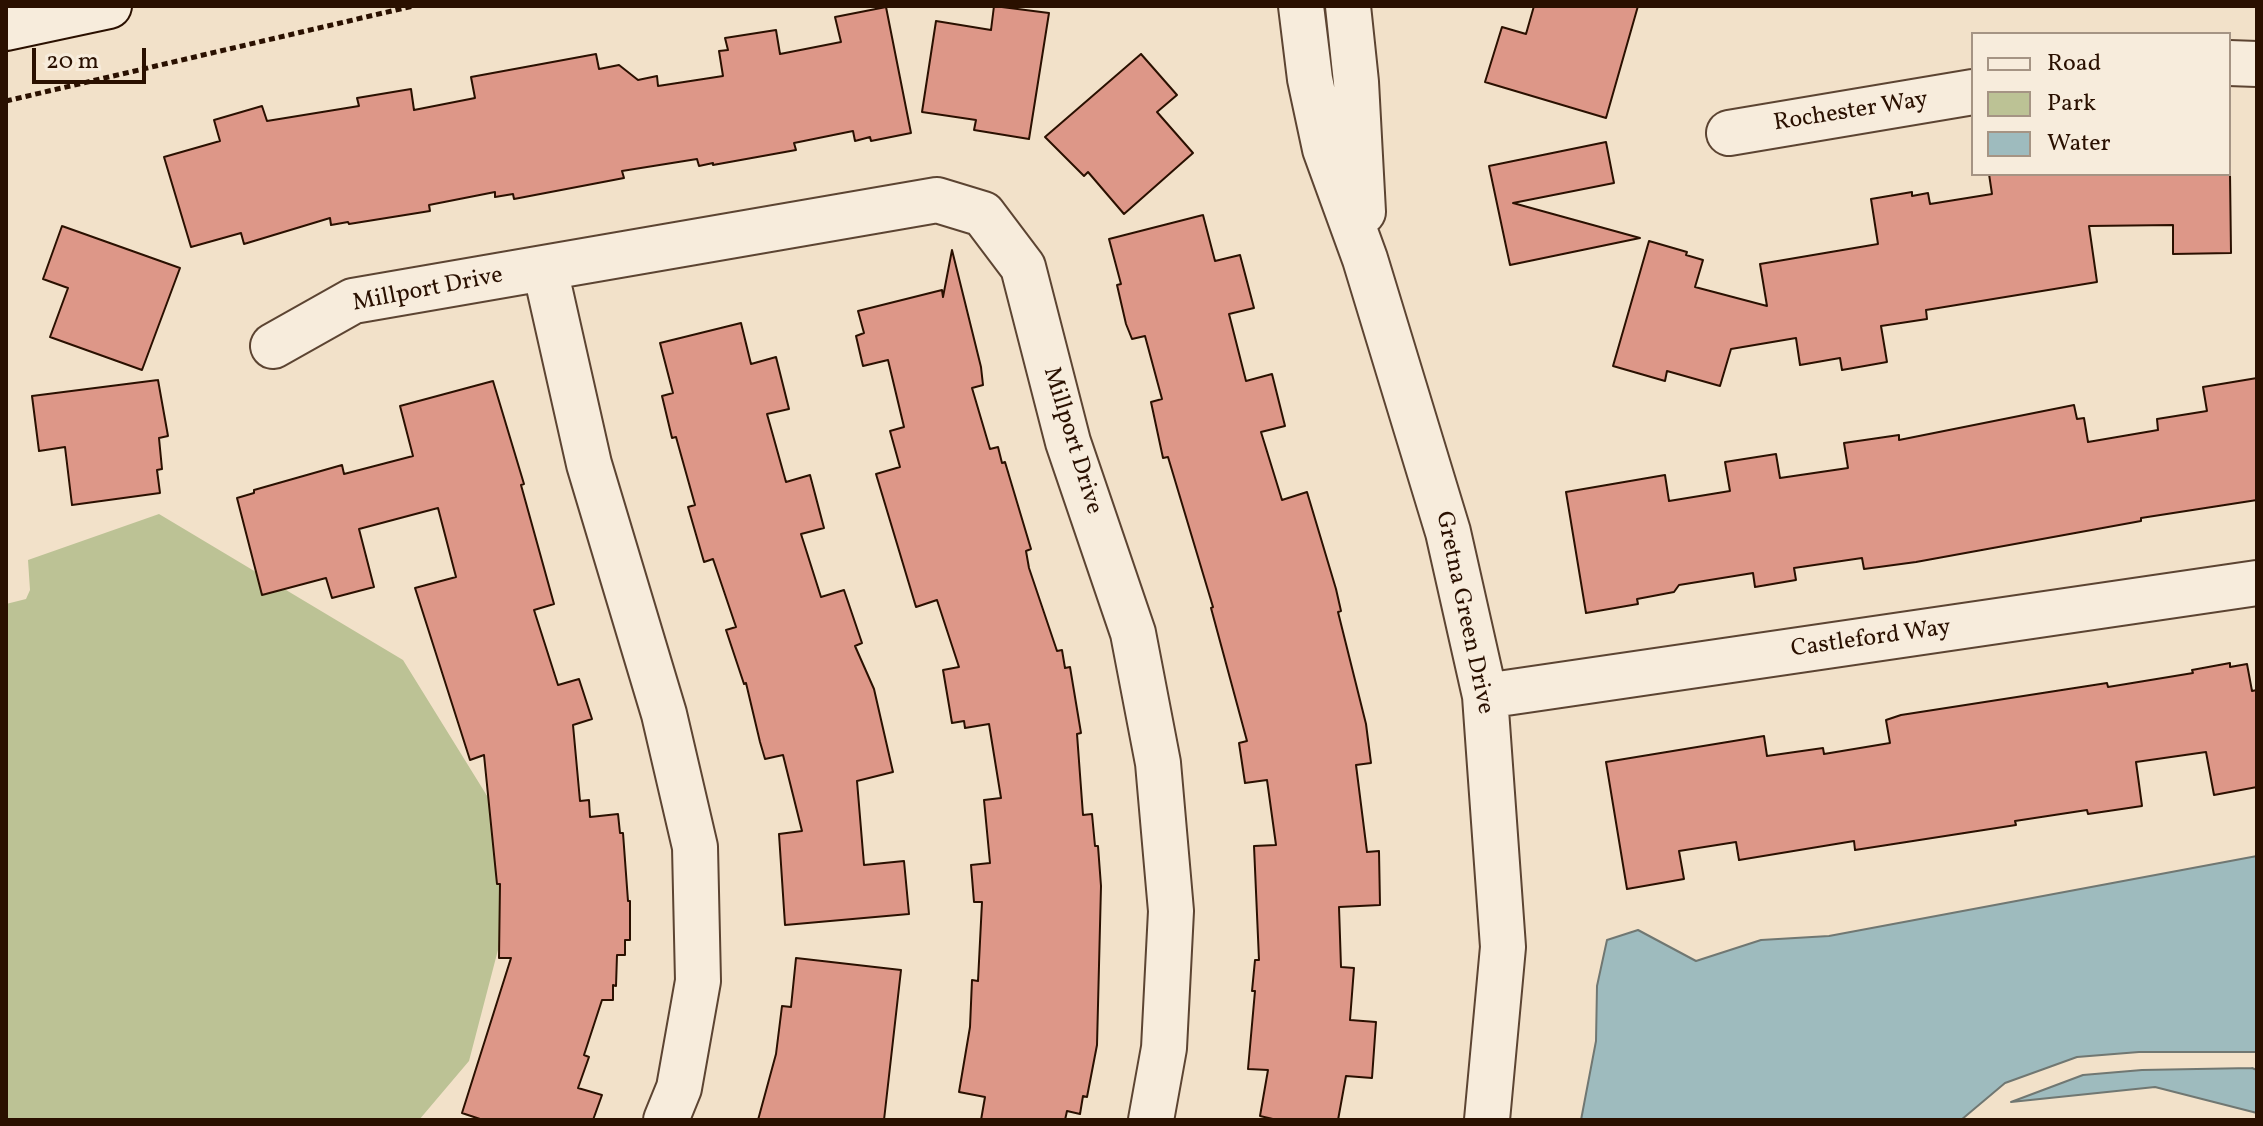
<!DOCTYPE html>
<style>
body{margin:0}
#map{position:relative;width:2263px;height:1126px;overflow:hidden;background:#f2e1c9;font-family:Vollkorn,serif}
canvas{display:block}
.frame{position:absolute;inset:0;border:8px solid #2a1000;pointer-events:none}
.legend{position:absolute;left:1971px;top:32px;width:260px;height:144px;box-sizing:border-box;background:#f7ecdc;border:2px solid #a59484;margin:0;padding:10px 14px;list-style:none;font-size:24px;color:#2a1000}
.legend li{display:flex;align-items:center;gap:16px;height:40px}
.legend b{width:40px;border:2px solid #a59484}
.scale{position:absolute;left:32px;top:48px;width:114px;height:36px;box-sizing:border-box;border:4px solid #2a1000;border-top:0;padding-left:10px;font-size:24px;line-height:28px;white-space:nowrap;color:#2a1000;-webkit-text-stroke:6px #f7ecdc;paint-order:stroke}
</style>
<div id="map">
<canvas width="2263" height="1126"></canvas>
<div class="frame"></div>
<ul class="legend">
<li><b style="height:10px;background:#f7ecdc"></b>Road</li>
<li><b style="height:22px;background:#bcc295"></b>Park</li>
<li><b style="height:22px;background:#9ebbbe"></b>Water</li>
</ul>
<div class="scale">20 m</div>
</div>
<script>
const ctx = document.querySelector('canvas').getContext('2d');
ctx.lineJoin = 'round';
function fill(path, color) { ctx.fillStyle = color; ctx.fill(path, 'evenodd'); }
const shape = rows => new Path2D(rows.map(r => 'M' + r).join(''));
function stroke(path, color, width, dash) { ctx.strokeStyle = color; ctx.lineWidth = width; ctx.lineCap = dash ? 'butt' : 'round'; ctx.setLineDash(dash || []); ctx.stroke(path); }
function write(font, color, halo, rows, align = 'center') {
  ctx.font = font + ' Vollkorn,serif'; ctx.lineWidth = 6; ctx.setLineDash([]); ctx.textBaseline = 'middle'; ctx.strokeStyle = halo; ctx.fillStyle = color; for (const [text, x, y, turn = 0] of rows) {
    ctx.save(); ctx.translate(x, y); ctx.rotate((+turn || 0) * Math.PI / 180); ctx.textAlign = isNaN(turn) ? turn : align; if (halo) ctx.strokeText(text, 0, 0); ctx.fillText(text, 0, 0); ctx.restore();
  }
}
const green = shape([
 [159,514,403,660,523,854,469,1061,419,1120,6,1120,6,604,26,599,30,590,28,560]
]);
const water = shape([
 [2257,856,2257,1052,2139,1052,2077,1057,2005,1083,1961,1120,1581,1120,1596,1041,1597,986,1607,940,1638,930,1696,961,1761,940,1829,936,2257,856],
 [2252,1068,2257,1070,2257,1113,2155,1087,2011,1102,2083,1075,2142,1070,2252,1068]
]);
const building = shape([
 [994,6,1049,13,1029,139,974,130,976,120,922,112,936,21,991,30,994,6],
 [1534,6,1638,6,1606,118,1485,82,1502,27,1526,34,1534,6],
 [886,7,911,133,871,141,870,137,855,141,853,131,794,143,796,150,713,165,713,163,699,166,697,159,622,171,624,178,514,199,513,194,495,197,495,192,429,205,430,211,349,224,348,222,331,225,330,218,244,244,241,233,191,247,164,157,220,141,214,120,262,106,267,121,359,106,357,98,411,89,414,110,475,98,471,77,596,54,599,69,619,65,638,80,657,76,658,86,723,76,719,51,728,50,725,38,776,30,780,54,841,42,835,17,886,7],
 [1141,54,1177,95,1157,112,1193,153,1124,214,1088,172,1084,176,1045,137,1141,54],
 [1606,142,1614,183,1513,203,1640,238,1510,265,1489,166,1606,142],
 [1989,174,2230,174,2231,253,2173,254,2173,225,2089,226,2097,282,1926,310,1927,319,1881,326,1887,362,1842,370,1840,358,1800,365,1796,338,1731,349,1720,386,1667,371,1665,381,1613,366,1649,241,1687,252,1686,255,1703,260,1695,287,1767,306,1760,264,1878,244,1871,199,1912,192,1912,196,1928,193,1930,204,1992,194,1989,174],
 [1203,215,1215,261,1240,255,1254,308,1229,314,1246,381,1272,374,1285,426,1261,432,1282,500,1307,492,1336,589,1341,611,1338,612,1366,724,1371,763,1356,765,1367,852,1379,851,1380,905,1339,907,1341,967,1354,968,1350,1020,1376,1022,1372,1078,1346,1076,1338,1120,1277,1120,1260,1116,1268,1070,1248,1069,1255,991,1252,991,1255,960,1259,960,1254,846,1276,845,1267,780,1245,783,1239,743,1247,741,1211,608,1213,607,1168,457,1163,458,1151,402,1162,399,1145,336,1132,339,1126,324,1117,285,1121,284,1109,239,1203,215],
 [62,226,180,268,142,370,50,337,68,288,43,279,62,226],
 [952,250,981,367,983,385,972,388,990,449,998,447,1002,463,1005,462,1031,549,1026,551,1029,568,1057,651,1062,650,1065,668,1070,667,1081,733,1077,734,1083,815,1092,814,1095,846,1098,846,1101,886,1097,1045,1087,1097,1083,1096,1080,1114,1067,1111,1065,1120,981,1120,985,1097,959,1092,970,1027,972,980,978,981,982,902,974,902,971,865,990,863,984,800,1001,798,989,724,965,728,964,721,952,723,943,670,959,667,937,600,916,607,876,474,900,467,890,431,904,427,888,360,863,366,856,336,864,333,858,311,942,290,943,297,952,250],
 [741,323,751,364,776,357,789,409,767,414,786,482,810,475,824,528,801,534,821,597,844,590,862,643,855,646,874,689,893,772,857,781,864,865,904,861,909,914,785,925,779,834,802,831,783,755,765,759,760,742,746,683,744,684,726,630,736,627,713,559,704,562,688,507,695,505,676,437,672,438,662,396,673,393,660,343,741,323],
 [2257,378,2257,500,2141,518,2141,521,1916,562,1864,569,1862,558,1794,568,1796,580,1755,587,1753,573,1679,585,1674,592,1637,599,1638,604,1586,613,1566,492,1665,475,1669,501,1730,491,1725,462,1776,454,1780,478,1848,468,1844,443,1899,435,1899,440,2074,405,2077,419,2084,418,2088,442,2158,430,2157,419,2207,411,2203,387,2257,378],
 [158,380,168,436,159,438,162,469,157,470,160,493,72,505,65,447,39,451,32,396,158,380],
 [493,381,524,484,521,485,554,604,534,610,558,685,579,679,592,719,573,725,580,801,589,800,590,817,618,814,620,833,623,833,628,901,630,901,630,940,625,940,625,955,617,955,616,986,613,985,613,1000,602,1000,584,1055,589,1057,578,1088,602,1095,593,1120,483,1120,462,1113,511,958,499,958,500,884,497,884,484,755,470,760,415,588,456,577,438,508,359,529,374,587,332,598,326,578,262,595,237,498,254,493,254,490,342,465,344,474,413,456,400,406,493,381],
 [2230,663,2230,667,2247,664,2252,691,2257,690,2257,787,2214,795,2206,752,2136,762,2142,806,2088,814,2087,810,2015,821,2016,825,1855,850,1854,841,1739,860,1736,842,1679,851,1684,879,1627,889,1606,762,1764,736,1767,756,1823,748,1824,754,1890,743,1886,720,1901,715,2107,683,2108,687,2193,673,2192,670,2230,663],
 [796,958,901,970,884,1120,758,1120,776,1054,782,1006,791,1007,796,958]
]);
const path = shape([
 [6,101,413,6]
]);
const minor = shape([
 [1301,6,1310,79,1325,149,1365,259,1448,532,1485,696,1503,947,1487,1120],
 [1348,6,1356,82,1363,212],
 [2229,63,2257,64],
 [1729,133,1973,92],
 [545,269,589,464,664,714,695,847,698,981,679,1088,666,1120],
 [273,346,353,301,937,200,983,214,1023,267,1068,442,1133,633,1158,763,1171,911,1164,1048,1151,1120],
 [1485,696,2257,583]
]);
const secondary = shape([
 [6,28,109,6]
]);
const streetNames = [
 ["Rochester Way",1851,113,-9],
 ["Millport Drive",428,291,-11],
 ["Millport Drive",1071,441,73],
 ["Gretna Green Drive",1463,613,78],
 ["Castleford Way",1871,640,-8]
];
fill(green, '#bcc295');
fill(water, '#9ebbbe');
stroke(water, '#707772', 2);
fill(building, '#dd9788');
stroke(building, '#2a1000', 2);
stroke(minor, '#5c4432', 48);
stroke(secondary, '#2a1000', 48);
stroke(path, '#2a1000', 5, [6, 4]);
stroke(minor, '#f7ecdc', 44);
stroke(secondary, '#f7ecdc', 44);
write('24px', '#2a1000', '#f7ecdc', streetNames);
</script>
